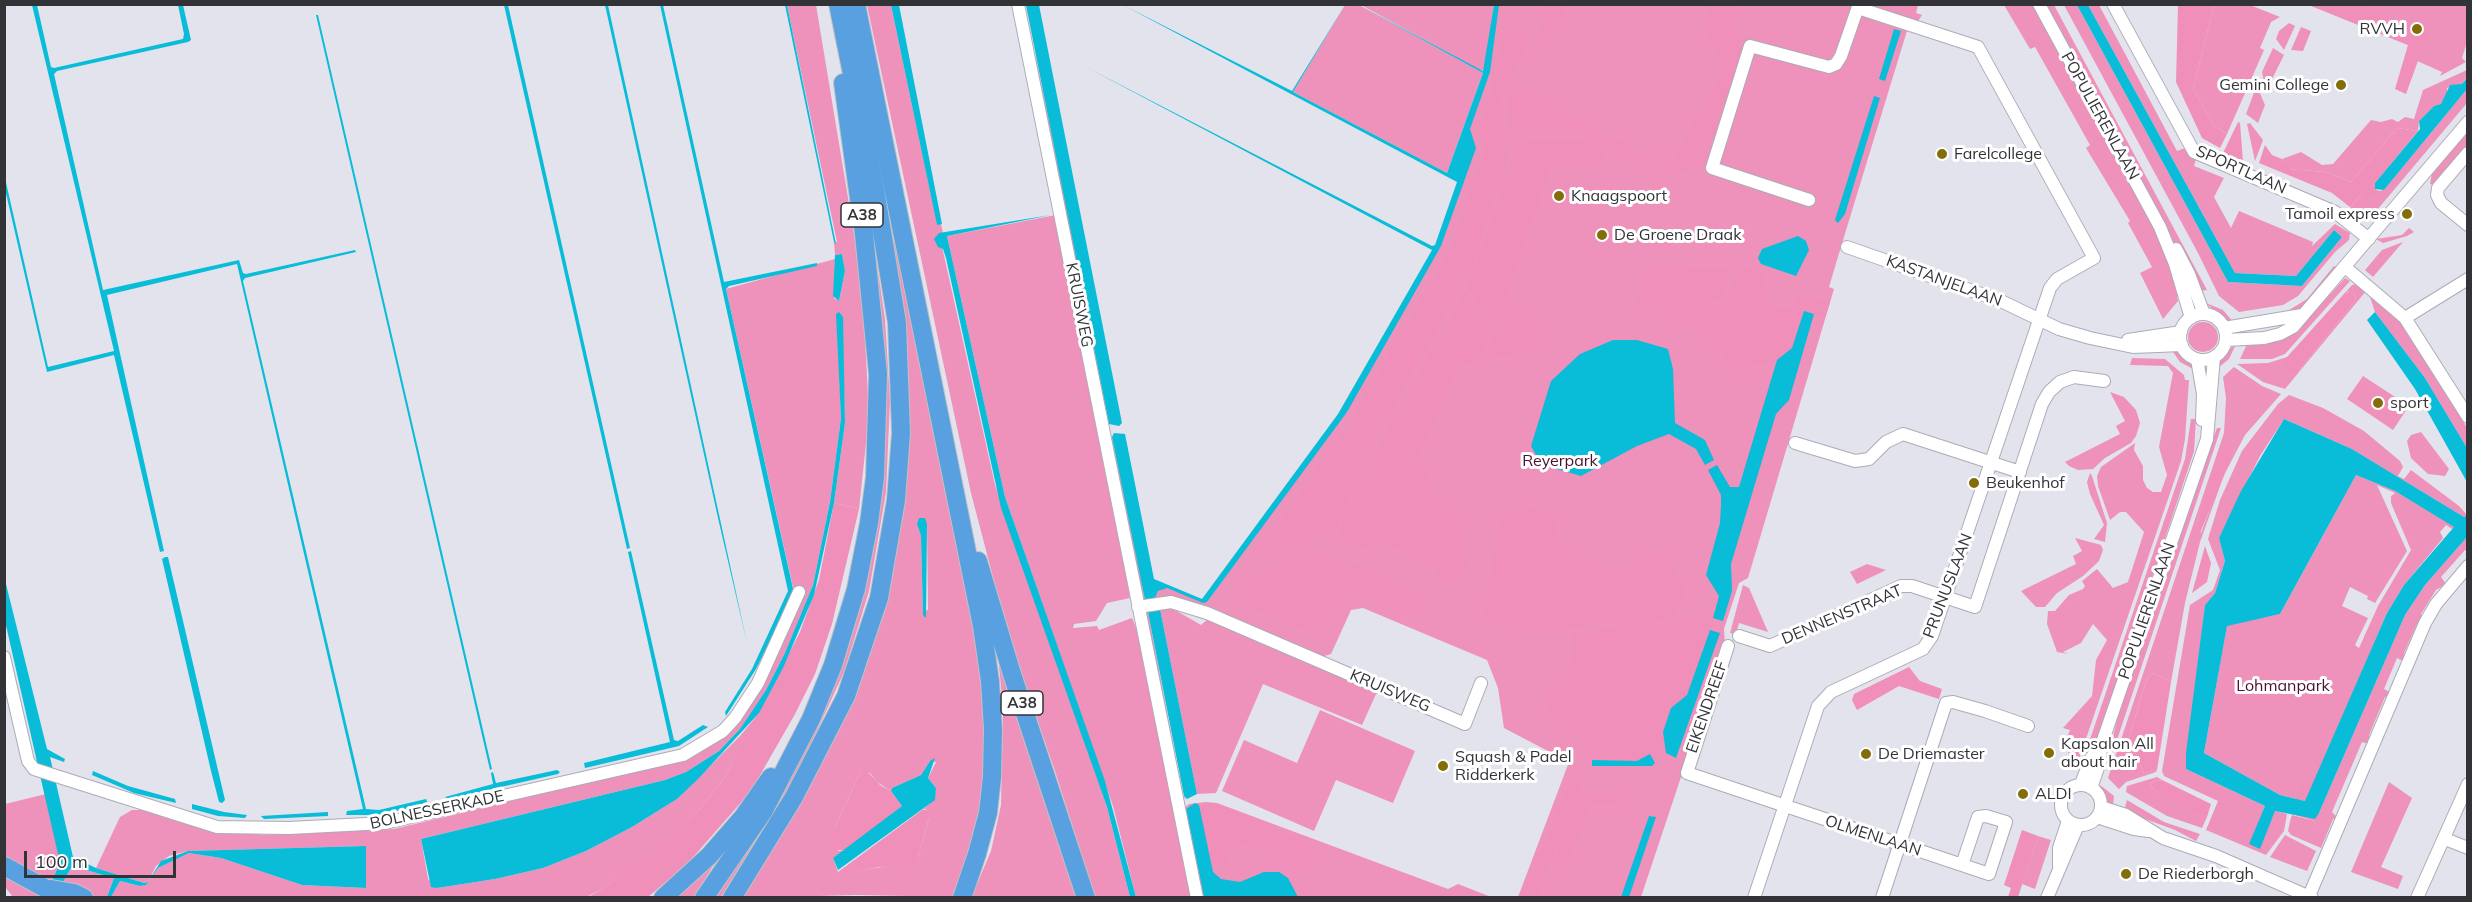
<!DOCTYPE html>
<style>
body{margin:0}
#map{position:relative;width:2472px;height:902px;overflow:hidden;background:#e3e3ed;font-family:Mulish,sans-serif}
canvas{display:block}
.frame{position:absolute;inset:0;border:6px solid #323337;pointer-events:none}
.scale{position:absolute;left:24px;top:851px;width:152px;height:27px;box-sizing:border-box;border:3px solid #323337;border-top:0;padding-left:8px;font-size:18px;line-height:21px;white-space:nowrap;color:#323337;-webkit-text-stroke:4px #fff;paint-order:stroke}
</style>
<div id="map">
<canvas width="2472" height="902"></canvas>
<div class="frame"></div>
<div class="scale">100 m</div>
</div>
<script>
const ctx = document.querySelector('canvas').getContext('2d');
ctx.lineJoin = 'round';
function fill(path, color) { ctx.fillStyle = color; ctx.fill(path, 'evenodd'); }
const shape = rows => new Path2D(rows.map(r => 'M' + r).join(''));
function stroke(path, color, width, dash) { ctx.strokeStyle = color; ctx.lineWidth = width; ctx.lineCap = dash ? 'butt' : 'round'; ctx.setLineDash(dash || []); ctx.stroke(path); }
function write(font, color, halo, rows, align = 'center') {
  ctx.font = font + ' Mulish,sans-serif'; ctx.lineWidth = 6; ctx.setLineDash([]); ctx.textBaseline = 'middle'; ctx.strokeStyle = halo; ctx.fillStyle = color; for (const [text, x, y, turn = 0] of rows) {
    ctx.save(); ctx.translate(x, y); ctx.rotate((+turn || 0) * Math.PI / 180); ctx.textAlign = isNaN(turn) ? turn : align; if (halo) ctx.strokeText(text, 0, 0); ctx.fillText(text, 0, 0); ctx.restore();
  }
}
const green = shape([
 [787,5,816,5,857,252,864,319,869,415,859,509,834,503,845,423,842,319,837,313,841,418,830,502,813,585,784,655,766,690,740,729,719,751,686,772,665,780,421,839,428,879,437,888,495,879,543,868,586,851,632,827,677,799,740,736,759,713,725,777,700,809,660,846,601,890,586,897,111,897,120,881,140,886,146,885,158,868,189,853,221,858,302,885,366,888,366,846,188,851,169,856,156,866,148,882,144,883,96,868,120,817,132,810,144,810,221,831,265,835,394,829,670,763,726,730,802,587,793,587,726,289,835,259,834,298,839,301,845,271,842,254,835,255,834,242,837,242],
 [849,5,974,628,983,688,986,772,974,848,955,897,856,895,741,898,817,772,843,720,867,658,907,420],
 [917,524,927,524,928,609,923,615,921,536],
 [930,761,936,762,928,778,936,788,934,800,922,810,926,809,929,818,918,857,888,866,845,873,838,872,833,858,847,850,838,851,834,829,861,771,870,773,877,782,891,791,892,788,921,775],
 [867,5,891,5,937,224,941,224,943,233,939,233,995,485,1107,807,1130,897,1095,897,1055,771,1009,638,971,493],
 [1345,5,1359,5,1483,73,1447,173,1293,92],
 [1361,5,1494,5,1485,70,1480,70],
 [1497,5,1918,5,1916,13,1922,15,1918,21,1910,21,1840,250,1829,287,1834,289,1748,578,1739,583,1724,629,1725,645,1641,897,1518,897,1569,762,1504,728,1498,688,1487,660,1363,608,1351,610,1331,654,1321,657,1225,617,1223,613,1218,610,1154,601,1158,591,1164,587,1207,602,1340,418,1431,259,1460,184,1468,128,1489,66],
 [2004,5,2033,5,2163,244,2181,296,2177,297,2178,301,2163,319,2140,273,2152,267,2128,223,2130,221,2086,148,2090,145,2035,47,2030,49],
 [2046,5,2054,5,2207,290,2200,291],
 [2064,5,2077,5,2228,282,2302,286,2342,237,2334,230,2296,276,2235,273,2088,5,2099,5,2177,151,2185,148,2196,159,2194,166,2224,178,2214,197,2231,228,2239,211,2313,242,2312,246,2335,224,2350,233,2349,240,2335,252,2298,296,2283,305,2239,312,2219,296,2198,253],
 [2214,5,2250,5,2280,17,2271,22,2260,48,2264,50,2227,134,2213,125,2193,89],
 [2309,5,2467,5,2467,42,2462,58,2466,62,2440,76,2442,72,2406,56,2408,45],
 [2289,23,2295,26,2284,50,2276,39,2279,31],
 [2301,27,2311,31,2303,51,2291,50],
 [2273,48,2284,55,2266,91,2262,72],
 [1036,58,1068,213,1109,424,1106,422,1033,59],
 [2467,70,2467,77,2462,84,2447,88,2447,97,2441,104,2434,106,2419,121,2418,131,2397,128,2351,182,2326,172,2288,169,2282,159,2301,152,2322,165,2333,164,2371,120,2381,122,2392,119,2398,122,2405,117,2414,119,2423,90],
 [2467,89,2467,103,2367,222,2359,217,2350,207,2362,194,2384,190],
 [2255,90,2259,91,2265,105,2258,123,2246,114],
 [2250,123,2263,140,2255,161,2247,124],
 [2467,130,2467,148,2436,186,2430,184,2432,173],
 [1056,215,1122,547,1130,598,1107,603,1096,621,1074,624,1073,628,1097,626,1099,630,1132,618,1140,637,1192,897,1136,897,1113,806,1005,497,947,236],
 [2409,228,2414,232,2407,236,2383,243,2376,239,2402,235],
 [872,230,885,319,890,401,886,492,869,591,844,672,798,772,721,897,709,898,762,818,866,570],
 [2403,242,2373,277,2365,270,2382,250],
 [2334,266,2338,268,2304,306,2295,312,2286,312,2307,299],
 [2345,278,2350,281,2285,354,2272,359,2240,359,2248,342,2300,327],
 [2357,284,2366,291,2285,389,2263,382,2237,364,2268,363,2287,357,2352,285],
 [2348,291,2354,293,2356,300,2297,373],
 [2369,294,2404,326,2467,428,2467,448,2425,378,2375,312],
 [2206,303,2223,310,2234,323,2225,321],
 '2188 337a15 15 0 1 1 30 0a15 15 0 1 1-30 0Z',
 [2236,344,2229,359,2218,368,2222,355],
 [2171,349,2183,354,2195,370,2180,362],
 [2132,358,2165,359,2184,375,2185,380,2189,380,2185,439,2181,461,2078,762,2069,756,2066,740,2070,730,2063,728,2092,696,2096,660,2107,640,2093,624,2081,643,2063,652,2069,654,2057,652,2047,624,2048,611,2055,611,2069,595,2083,589,2085,586,2082,581,2097,569,2113,588,2128,582,2144,532,2126,512,2120,512,2110,520,2098,486,2097,476,2101,467,2135,443,2134,450,2143,466,2143,480,2147,488,2153,492,2161,492,2167,475,2159,447,2173,373,2168,366,2130,365],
 [2234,367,2262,386,2281,394,2245,435,2224,475,2200,542,2185,603,2171,682,2153,673,2147,678,2129,738,2144,773,2157,770,2156,772,2126,782,2119,789,2108,778,2224,433,2226,398,2223,377],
 [2224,445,2235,449,2222,477,2201,533,2196,526],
 [2363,376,2409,406,2393,430,2347,399],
 [2110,392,2124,397,2136,410,2140,423,2136,436,2131,443,2105,458,2093,469,2078,470,2069,466,2065,462,2120,434,2116,426,2125,421],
 [2289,395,2323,408,2364,431,2400,461,2403,467,2398,476,2404,479,2411,470,2459,506,2467,515,2464,517,2352,449,2284,419,2260,456,2219,538,2225,561,2215,593,2205,605,2186,769,2265,806,2252,840,2261,843,2275,811,2287,814,2284,831,2266,855,2206,830,2218,801,2164,776,2162,771,2190,605,2213,590,2220,570,2208,539,2220,500,2242,451,2278,404],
 [2191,419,2196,419,2194,451,2102,728,2088,759,2084,757,2185,459],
 [2217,428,2221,428,2109,764,2107,763,2118,715,2200,471],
 [2421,432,2449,469,2445,476,2428,474,2411,458,2407,441,2411,435],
 [1112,437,1132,533,1145,600,1142,599,1109,441],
 [2090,473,2092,476,2107,523,2105,542,2094,539,2104,525,2090,494,2087,482],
 [2356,475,2395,491,2455,527,2452,529,2446,525,2440,532,2443,538,2404,585,2387,613,2306,801,2280,795,2204,753,2227,625,2280,614],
 [2377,485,2395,493,2391,496,2391,503,2411,550,2378,606,2359,648,2355,645,2368,618,2342,606,2350,587,2368,596,2367,599,2375,603,2407,551],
 [2467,537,2467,551,2465,550,2441,577,2446,584,2436,590,2421,614,2423,618,2417,624,2404,653,2406,658,2403,661,2397,658,2384,689,2390,692,2390,696,2385,697,2369,735,2371,740,2368,744,2362,742,2332,812,2338,818,2333,819,2321,848,2291,835,2288,831,2290,821,2314,826,2315,821,2292,814,2319,813,2405,615,2425,585],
 [2075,538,2101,545,2103,550,2099,561,2083,576,2057,593,2045,607,2036,607,2021,591,2076,564,2073,556,2082,551],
 [1867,564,1886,570,1857,584,1850,572],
 [1743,585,1749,588,1768,632,1739,623,1736,634,1730,633],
 [1168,606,1201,625,1208,619,1377,692,1362,725,1263,684,1216,793,1197,794,1160,609],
 [1150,608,1148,612,1183,796,1187,799,1182,797,1144,617],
 [998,656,1080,897,971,898,991,851,1001,805,1003,707],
 [1320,710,1415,751,1393,803,1336,780,1314,831,1222,791,1244,740,1297,763],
 [2157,777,2162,780,2150,783,2153,789,2207,817,2202,828,2167,816,2126,792,2127,786],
 [2389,782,2412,798,2381,867,2403,876,2398,889,2351,872],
 [2100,785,2114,796,2113,807,2104,801],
 [46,794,60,863,43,897,13,897,5,887,5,804],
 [2127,800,2164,822,2200,834,2196,841,2175,830,2124,811],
 [1206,802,1217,803,1448,889,1458,884,1491,897,1201,897,1184,808,1189,804],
 [2285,835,2316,851,2307,871,2270,857],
 [2038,836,2051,840,2035,889,2022,884],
 [729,840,694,897,675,898],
 [72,866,114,878,107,897,55,898]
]);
const forest = shape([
 [1545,5,1566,5,1543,45,1538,42],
 [1712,5,1735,5,1737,38,1741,48,1714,137,1706,135,1701,149,1713,154,1712,157,1675,176,1616,153,1585,134,1511,134,1508,102,1515,83,1669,168,1724,70,1702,21],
 [2178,5,2214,5,2193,89,2213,125,2227,134,2220,148,2202,138,2176,82],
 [2309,5,2356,5,2428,33,2406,94,2395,89,2408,45],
 [1506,14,1511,24,1530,39,1503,87,1500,98,1506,154,1505,169,1470,268,1373,443,1335,529,1296,549,1283,542,1259,556,1257,550,1273,532,1352,420,1449,253,1485,153,1479,132,1497,75],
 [2238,122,2240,123,2243,162,2223,153],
 [2397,128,2418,131,2375,183,2375,189,2379,191,2371,195,2362,194,2350,207,2332,193,2259,163,2265,145,2272,155,2282,159,2289,169,2326,172,2351,182],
 [1584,140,1606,155,1597,171,1551,164,1506,297,1545,332,1490,323,1468,286,1509,175,1512,162,1512,142],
 [1657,266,1689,268,1730,270,1723,294,1718,299,1637,305,1644,273,1649,267],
 [1739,266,1764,275,1764,291,1771,306,1776,310,1791,308,1800,296,1830,303,1825,317,1804,311,1792,348,1777,362,1754,364,1743,324,1726,301],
 [2349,291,2354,293,2356,300,2297,373,2287,371,2285,361],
 [1466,292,1484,323,1491,329,1478,363,1460,362,1417,459,1364,473],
 [1710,303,1726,308,1739,325,1748,349,1751,377,1732,369,1720,349,1693,329,1638,308],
 [1497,330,1500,329,1545,335,1536,347,1527,351,1484,359],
 [2226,444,2235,449,2200,533,2196,526,2222,447],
 [1420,462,1440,508,1457,514,1466,535,1463,545,1469,569,1452,583,1439,578,1435,569,1389,543,1359,547,1340,531,1362,479],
 [834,503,859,509,832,624,815,674,795,714,751,791,688,863,648,897,586,898,601,890,660,845,700,809,725,777,800,632,819,580],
 [1536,509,1555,518,1559,551,1604,569,1611,571,1657,553,1670,558,1684,592,1675,614,1651,622,1611,621,1541,633,1485,619,1495,547,1504,515],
 [2205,546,2211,563,2207,582,2192,593],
 [1310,548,1346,567,1358,565,1423,600,1426,612,1415,619,1349,592,1328,614,1321,627,1311,632,1234,600,1262,574],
 [1679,616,1711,626,1687,695,1663,732,1666,753,1650,755,1637,761,1593,760,1592,766,1587,766,1586,750,1537,695,1555,683,1574,661,1573,634,1603,629,1668,624],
 [1909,667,1920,681,1942,689,1939,699,1899,686,1857,710,1852,700,1854,694],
 [2153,673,2171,682,2157,770,2144,773,2129,738,2147,678],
 [861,771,867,771,880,785,891,791,902,806,847,850,834,850,831,844,834,829],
 [1572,780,1582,780,1536,897,1522,897],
 [2162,780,2211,804,2207,817,2183,806,2153,789,2150,783],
 [2302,782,2312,786,2306,801,2296,799],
 [1622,794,1620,804,1591,803,1565,868,1553,865,1579,795],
 [1199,805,1216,805,1239,813,1328,852,1305,871,1293,874,1278,852,1272,847,1242,843,1229,850,1224,866,1211,866],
 [922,810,928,810,929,818,918,857,912,865,879,867,845,874,838,872],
 [2292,815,2315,821,2314,827,2290,821],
 [2022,830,2038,836,2018,897,2008,897,2011,888,2004,885]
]);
const water = shape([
 [32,5,37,5,51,67,54,68,183,39,184,34,178,5,183,5,191,40,188,42,57,71,54,74,103,290,239,260,243,273,246,274,355,250,356,252,245,278,243,281,366,809,379,810,426,799,428,804,378,815,346,815,347,811,363,809,237,264,107,295,164,551,160,552,114,355,47,372,5,189,5,178,48,367,114,351],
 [504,5,508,5,630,548,627,549],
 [605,5,608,5,747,643,718,518],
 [660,5,663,5,724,282,817,263,817,266,729,286,726,289,794,593,756,669,726,716,725,712,752,669,788,591],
 [785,5,787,5,836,244,834,242],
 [891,5,899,5,942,224,937,225],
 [1026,5,1039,5,1122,423,1119,426,1109,424],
 [1123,5,1292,91,1345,5,1293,92,1447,173,1483,73,1359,5,1483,71,1494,5,1499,5,1490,72,1470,129,1476,148,1441,246,1347,412,1207,602,1203,603,1167,588,1158,591,1154,601,1160,609,1197,794,1187,799,1184,796,1148,612,1150,608,1145,600,1112,437,1114,433,1125,434,1154,579,1202,599,1338,414,1432,250,1086,67,1432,246,1435,245,1457,182],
 [2077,5,2088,5,2235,273,2296,276,2334,230,2342,237,2302,286,2228,282],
 [316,15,318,15,492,769,490,770],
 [1894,29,1901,31,1885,81,1879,79],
 [2467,78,2467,89,2384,190,2375,189,2375,183,2420,129,2419,121,2434,106,2441,104,2450,85,2462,84],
 [1874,96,1880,98,1845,214,1838,223,1835,220],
 [1051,215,947,236,1005,497,1105,781,1136,897,1130,897,1107,807,1001,508,946,258,943,249,938,247,934,239,939,233],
 [1798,236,1806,241,1809,250,1796,276,1761,264,1758,258,1762,249],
 [842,254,845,271,839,301,833,296,835,255],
 [1804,311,1814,314,1789,400,1776,414,1731,564,1732,591,1723,621,1713,618,1719,596,1706,575,1720,523,1721,505,1721,495,1708,470,1717,465,1730,487,1739,487,1777,360,1792,348],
 [839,312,843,317,845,423,834,503,814,595,783,668,759,713,698,779,677,799,632,827,586,851,543,868,495,879,437,888,431,887,421,839,665,780,686,772,719,751,740,729,766,690,784,655,813,585,830,502,841,418,836,314],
 [2375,312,2425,378,2467,448,2467,482,2415,389,2367,320],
 [1613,340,1637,340,1668,349,1673,369,1675,423,1705,440,1714,460,1705,465,1696,449,1669,434,1637,446,1581,476,1543,465,1540,462,1531,446,1551,381,1580,354],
 [2284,419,2352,449,2464,517,2467,515,2467,537,2425,585,2405,615,2319,813,2315,819,2275,811,2260,849,2249,844,2265,806,2186,769,2186,753,2205,605,2215,593,2225,561,2219,538,2241,491],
 [2356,475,2395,491,2454,527,2404,585,2387,613,2305,801,2280,795,2204,753,2227,626,2280,614],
 [919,518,925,518,927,524,926,618,923,615,921,536,917,524],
 [631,551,674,740,678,741,703,725,708,727,679,746,585,768,584,763,670,742,628,552],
 [165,557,168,557,225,800,222,803,219,802,211,771,162,559],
 [4,576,47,749,65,759,64,762,50,757,73,857,96,868,144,883,148,882,161,861,188,851,366,846,366,888,302,885,221,858,189,853,158,868,146,885,140,886,120,881,111,897,107,897,114,878,72,866,55,897,44,897,60,863,5,621],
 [1710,630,1720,633,1676,758,1666,753,1663,732,1671,708,1687,695],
 [1650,754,1655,763,1652,766,1592,766,1592,760,1637,761],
 [935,758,928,778,936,788,935,800,838,870,833,858,902,806,891,791,892,788,921,775,930,761],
 [557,770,560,772,558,774,448,799,445,797,493,784,491,773,493,772,496,783],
 [93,771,128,786,175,799,176,803,134,793,92,775],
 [1195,803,1199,805,1213,872,1221,879,1240,882,1264,872,1279,872,1288,878,1298,897,1204,897,1186,809],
 [192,804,224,812,247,815,245,818,218,816,192,809],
 [328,812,328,816,264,819,261,816],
 [1649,816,1656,817,1629,897,1621,897]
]);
const minor = shape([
 [1018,4,1197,898],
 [2039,4,2160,227,2175,264,2191,318],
 [2113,4,2194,152,2335,212,2369,239],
 [2468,153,2438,188,2437,195,2441,203,2468,225],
 [1809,200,1712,168,1750,46,1829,67,1836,64,1841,56,1859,4],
 [1847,247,2001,301,2059,329,2090,338,2133,347,2182,345],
 [2176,249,2189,274,2204,314],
 [2345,267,2405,318,2468,417],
 '2180 337a23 23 0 1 1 46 0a23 23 0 1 1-46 0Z',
 [2405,318,2468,279],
 [2224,328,2302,315],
 [2128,340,2181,332],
 [2226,340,2264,338,2280,334,2293,327,2468,122],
 [2197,359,2203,394,2202,420],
 [1795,443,1855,461,1869,459,1886,442,1903,434,2020,472],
 [1138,607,1171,602,1207,613,1465,724,1481,683],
 [1739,636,1770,646,1901,586,1912,586,1975,607,2042,404,2049,392,2060,382,2074,377,2104,381],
 [1728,646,1687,773,1989,874,2006,822,1986,816,1978,817,1962,865],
 [4,657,28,761,34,769,217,827,289,828,385,823,683,755,723,731,735,718,758,683,799,592],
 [2081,784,2091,758,2101,746],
 '2061 805a20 20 0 1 1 40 0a20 20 0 1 1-40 0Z',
 [2091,788,2100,762,2101,746,2207,439,2214,357],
 [2101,807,2126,815,2163,838,2216,856,2312,898],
 [2097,817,2134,829,2148,831],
 [2445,839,2468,848],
 [2059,866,2059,848,2068,821],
 [2309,896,2425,623,2436,604,2468,566],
 [1754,898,1818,706,1831,692,1923,649,1932,636,2050,288,2057,279,2094,258,1978,47,1858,8],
 [1882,898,1946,703,1953,702,1985,711,2028,726],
 [2047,898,2078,825],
 [2417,898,2468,784]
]);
const highway = shape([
 [856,4,982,626,990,681,993,729,992,777,988,813,977,854,962,898],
 [978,561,1012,674,1086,898],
 [4,866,63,898],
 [51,889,74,893,84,898],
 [663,898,709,856,743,817,771,777],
 [704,898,763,812,811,719,833,665,856,589,869,523,875,477,878,374,864,234,843,83],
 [732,898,794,797,846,696,879,598,896,500,901,433,897,323,875,189,838,4]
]);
const markers = [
 [2417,29,6,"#826d09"],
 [2341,85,6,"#826d09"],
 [1942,154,6,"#826d09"],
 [1559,196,6,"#826d09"],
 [2407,214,6,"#826d09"],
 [1602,235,6,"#826d09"],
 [2378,403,6,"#826d09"],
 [1974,483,6,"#826d09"],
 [2049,753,6,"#826d09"],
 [1866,754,6,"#826d09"],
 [1443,766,6,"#826d09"],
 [2023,794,6,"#826d09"],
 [2126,874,6,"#826d09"]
];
const shields = [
 [862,215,42],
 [1022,703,42]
];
const shieldNames = [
 ["A38",862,215],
 ["A38",1022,703]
];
const poiNames = [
 ["RVVH",2405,29,"right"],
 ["Gemini College",2329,85,"right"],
 ["Farelcollege",1954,154],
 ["Knaagspoort",1571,196],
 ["Tamoil express",2395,214,"right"],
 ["De Groene Draak",1614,235],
 ["sport",2390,403],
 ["Beukenhof",1986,483],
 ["Kapsalon All",2061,744],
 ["about hair",2061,762],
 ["De Driemaster",1878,754],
 ["Squash & Padel",1455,757],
 ["Ridderkerk",1455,775],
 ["ALDI",2035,794],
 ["De Riederborgh",2138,874]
];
const streetNames = [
 ["POPULIERENLAAN",2100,116,61],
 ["SPORTLAAN",2241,170,24],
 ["KASTANJELAAN",1944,281,20],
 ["KRUISWEG",1079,305,79],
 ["PRUNUSLAAN",1948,586,-69],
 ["POPULIERENLAAN",2147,611,-71],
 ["DENNENSTRAAT",1842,615,-23],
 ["KRUISWEG",1390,691,23],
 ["EIKENDREEF",1707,707,-71],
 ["BOLNESSERKADE",437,810,-12],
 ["OLMENLAAN",1873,836,18]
];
const parkNames = [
 ["Reyerpark",1560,461],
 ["Lohmanpark",2283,686]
];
fill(green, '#ee91bb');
fill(forest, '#ef8fba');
fill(water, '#09bcd8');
stroke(minor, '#abacb5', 14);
stroke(highway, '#c2c2c3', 20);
stroke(minor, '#fff', 12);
stroke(highway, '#59a0e1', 18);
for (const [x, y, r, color] of markers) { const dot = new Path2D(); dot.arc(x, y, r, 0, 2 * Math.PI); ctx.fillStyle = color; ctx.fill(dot); stroke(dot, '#fff', 2); }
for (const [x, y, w] of shields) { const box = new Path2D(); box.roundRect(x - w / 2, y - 12, w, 24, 4.5); ctx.fillStyle = '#fff'; ctx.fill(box); stroke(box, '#323337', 1.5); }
write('bold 15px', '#323337', null, shieldNames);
write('16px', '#323337', '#fff', poiNames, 'left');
write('16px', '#323337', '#fff', streetNames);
write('16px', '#4b1130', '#fff', parkNames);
</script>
